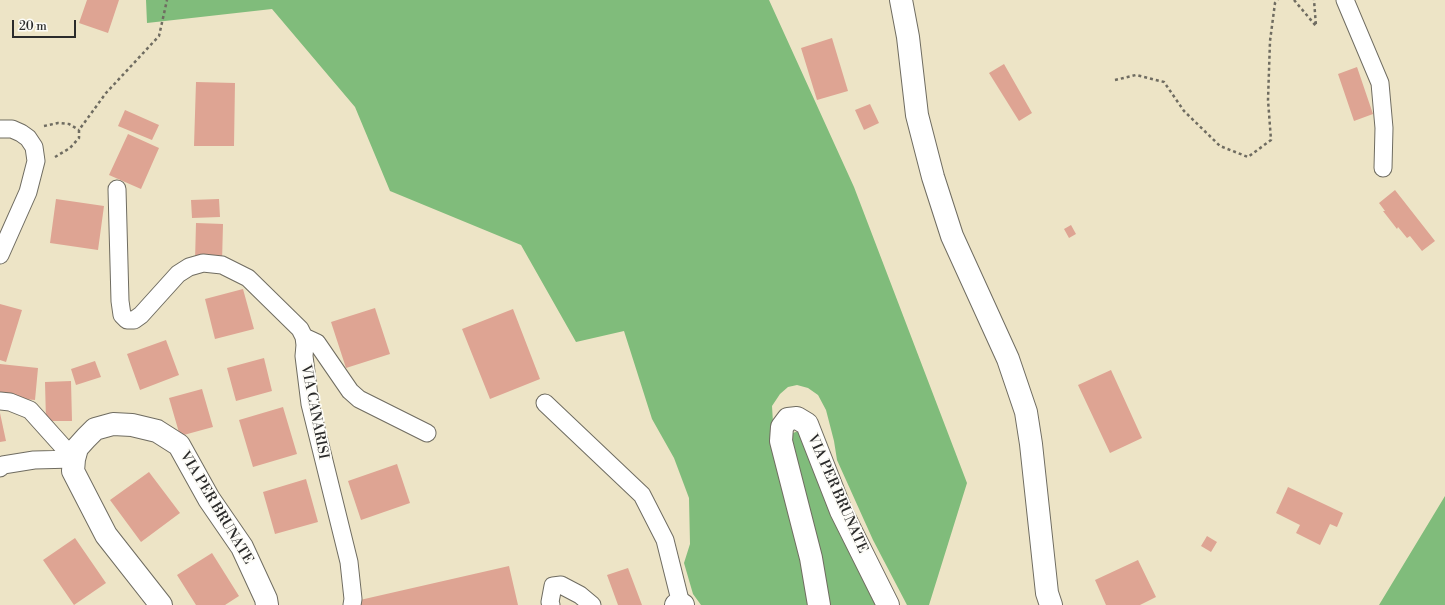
<!DOCTYPE html>
<style>
body{margin:0}
#map{position:relative;width:1445px;height:605px;overflow:hidden;background:#ede4c6;font-family:"Libre Bodoni",serif}
canvas{display:block}
.scale{position:absolute;left:12px;top:20px;width:64px;height:18px;box-sizing:border-box;border:2px solid #2b2b2b;border-top:0;padding-left:5px;font-size:12px;line-height:14px;white-space:nowrap;color:#2b2b2b;-webkit-text-stroke:3px #fdfcf7;paint-order:stroke}
</style>
<div id="map">
<canvas width="1445" height="605"></canvas>
<div class="scale">20 m</div>
</div>
<script>
const ctx = document.querySelector('canvas').getContext('2d');
ctx.lineJoin = 'round';
function fill(path, color) { ctx.fillStyle = color; ctx.fill(path, 'evenodd'); }
const shape = rows => new Path2D(rows.map(r => 'M' + r).join(''));
function stroke(path, color, width, dash) { ctx.strokeStyle = color; ctx.lineWidth = width; ctx.lineCap = dash ? 'butt' : 'round'; ctx.setLineDash(dash || []); ctx.stroke(path); }
function write(font, color, halo, rows, align = 'center') {
  ctx.font = font + ' "Libre Bodoni",serif'; ctx.lineWidth = 3.5; ctx.setLineDash([]); ctx.textBaseline = 'middle'; ctx.strokeStyle = halo; ctx.fillStyle = color; for (const [text, x, y, turn = 0] of rows) {
    ctx.save(); ctx.translate(x, y); ctx.rotate((+turn || 0) * Math.PI / 180); ctx.textAlign = isNaN(turn) ? turn : align; if (halo) ctx.strokeText(text, 0, 0); ctx.fillText(text, 0, 0); ctx.restore();
  }
}
const forest = shape([
 [146,0,769,0,854,187,967,483,929,605,907,605,873,540,837,460,834,441,826,410,818,395,808,388,797,385,788,387,780,394,772,406,773,423,812,605,701,605,693,594,684,563,690,544,689,498,674,458,652,419,624,331,576,342,521,245,390,191,355,107,272,9,147,23],
 [801,430,882,605,830,605,791,445,793,433],
 [1445,496,1445,605,1379,605]
]);
const building = shape([
 [87,0,119,0,108,33,79,23],
 [832,38,848,91,817,100,801,48],
 [1004,64,1032,113,1019,121,989,73],
 [1357,67,1373,114,1354,121,1338,74],
 [196,82,235,83,234,146,194,146],
 [870,104,879,123,864,130,855,110],
 [125,110,159,125,152,140,118,126],
 [128,134,159,148,141,189,109,175],
 [1395,190,1435,241,1422,251,1410,236,1407,238,1398,227,1397,229,1383,211,1385,211,1379,203],
 [56,199,104,206,98,250,50,243],
 [219,199,220,217,192,218,191,200],
 [196,223,223,224,222,262,195,261],
 [1071,225,1076,234,1069,238,1064,229],
 [243,289,254,329,215,339,205,299],
 [0,304,22,310,6,362,0,360],
 [375,308,390,354,346,368,331,322],
 [513,309,540,379,490,399,462,329],
 [166,340,179,375,140,390,127,354],
 [264,358,272,391,236,401,227,368],
 [95,361,101,377,76,385,71,369],
 [0,364,38,368,35,400,0,397],
 [1111,370,1142,438,1110,453,1078,385],
 [71,381,72,421,46,421,45,382],
 [202,389,213,427,180,436,169,398],
 [283,407,297,454,253,467,239,420],
 [0,413,6,441,0,442],
 [397,464,410,503,361,520,348,481],
 [149,472,180,513,141,542,110,500],
 [306,479,318,522,275,534,263,492],
 [1288,487,1343,513,1337,527,1330,524,1320,545,1296,533,1300,525,1276,513],
 [1207,536,1217,542,1211,552,1201,546],
 [75,538,106,583,74,605,43,560],
 [212,553,239,596,225,605,196,605,177,575],
 [1138,560,1156,597,1140,605,1106,605,1095,580],
 [509,566,518,605,361,605,360,600],
 [628,568,642,605,618,605,607,575]
]);
const path = shape([
 [1294,0,1316,26,1314,0],
 [1115,80,1136,75,1164,82,1184,111,1220,146,1248,157,1271,140,1268,100,1270,41,1275,3,1278,0],
 [44,126,58,123,69,124,79,130],
 [55,157,70,148,79,138,79,130,106,93,159,36,167,0]
]);
const street = shape([
 [1345,0,1380,83,1384,128,1383,168],
 [0,129,12,129,21,133,28,138,34,147,36,161,28,192,0,255],
 [117,189,120,301,122,315,127,320,134,320,141,315,178,274,189,267,203,263,222,265,248,278,300,329,304,337,305,345,304,356,310,404,349,562,353,599,352,605],
 [304,337,317,343,350,391,359,399,427,433],
 [0,401,10,402,30,410,74,459],
 [545,403,642,495,665,540,681,604],
 [0,468,3,465,34,460,74,459],
 [551,605,550,602,553,586,561,585,580,595,592,605]
]);
const secondary = shape([
 [901,0,908,37,917,115,933,177,952,236,1008,359,1026,412,1031,444,1047,593,1051,605],
 [161,605,106,535,73,471,74,459,77,448,86,438,95,429,113,424,132,425,157,431,179,445,209,499,242,547,266,599,267,605],
 [676,605,681,604,683,605],
 [819,605,811,558,781,441,782,427,788,419,797,418,807,424,841,511,888,605]
]);
const streetNames = [
 ["VIA CANARISI",314,412,79],
 ["VIA PER BRUNATE",837,494,66],
 ["VIA PER BRUNATE",216,508,59]
];
fill(forest, '#80bc7b');
fill(building, '#dea493');
stroke(street, '#6f6c61', 19);
stroke(secondary, '#6f6c61', 24);
stroke(path, '#6f6c61', 2.5, [3, 3]);
stroke(street, '#fff', 17);
stroke(secondary, '#fff', 22);
write('14px', '#2b2b2b', '#fdfcf7', streetNames);
</script>
